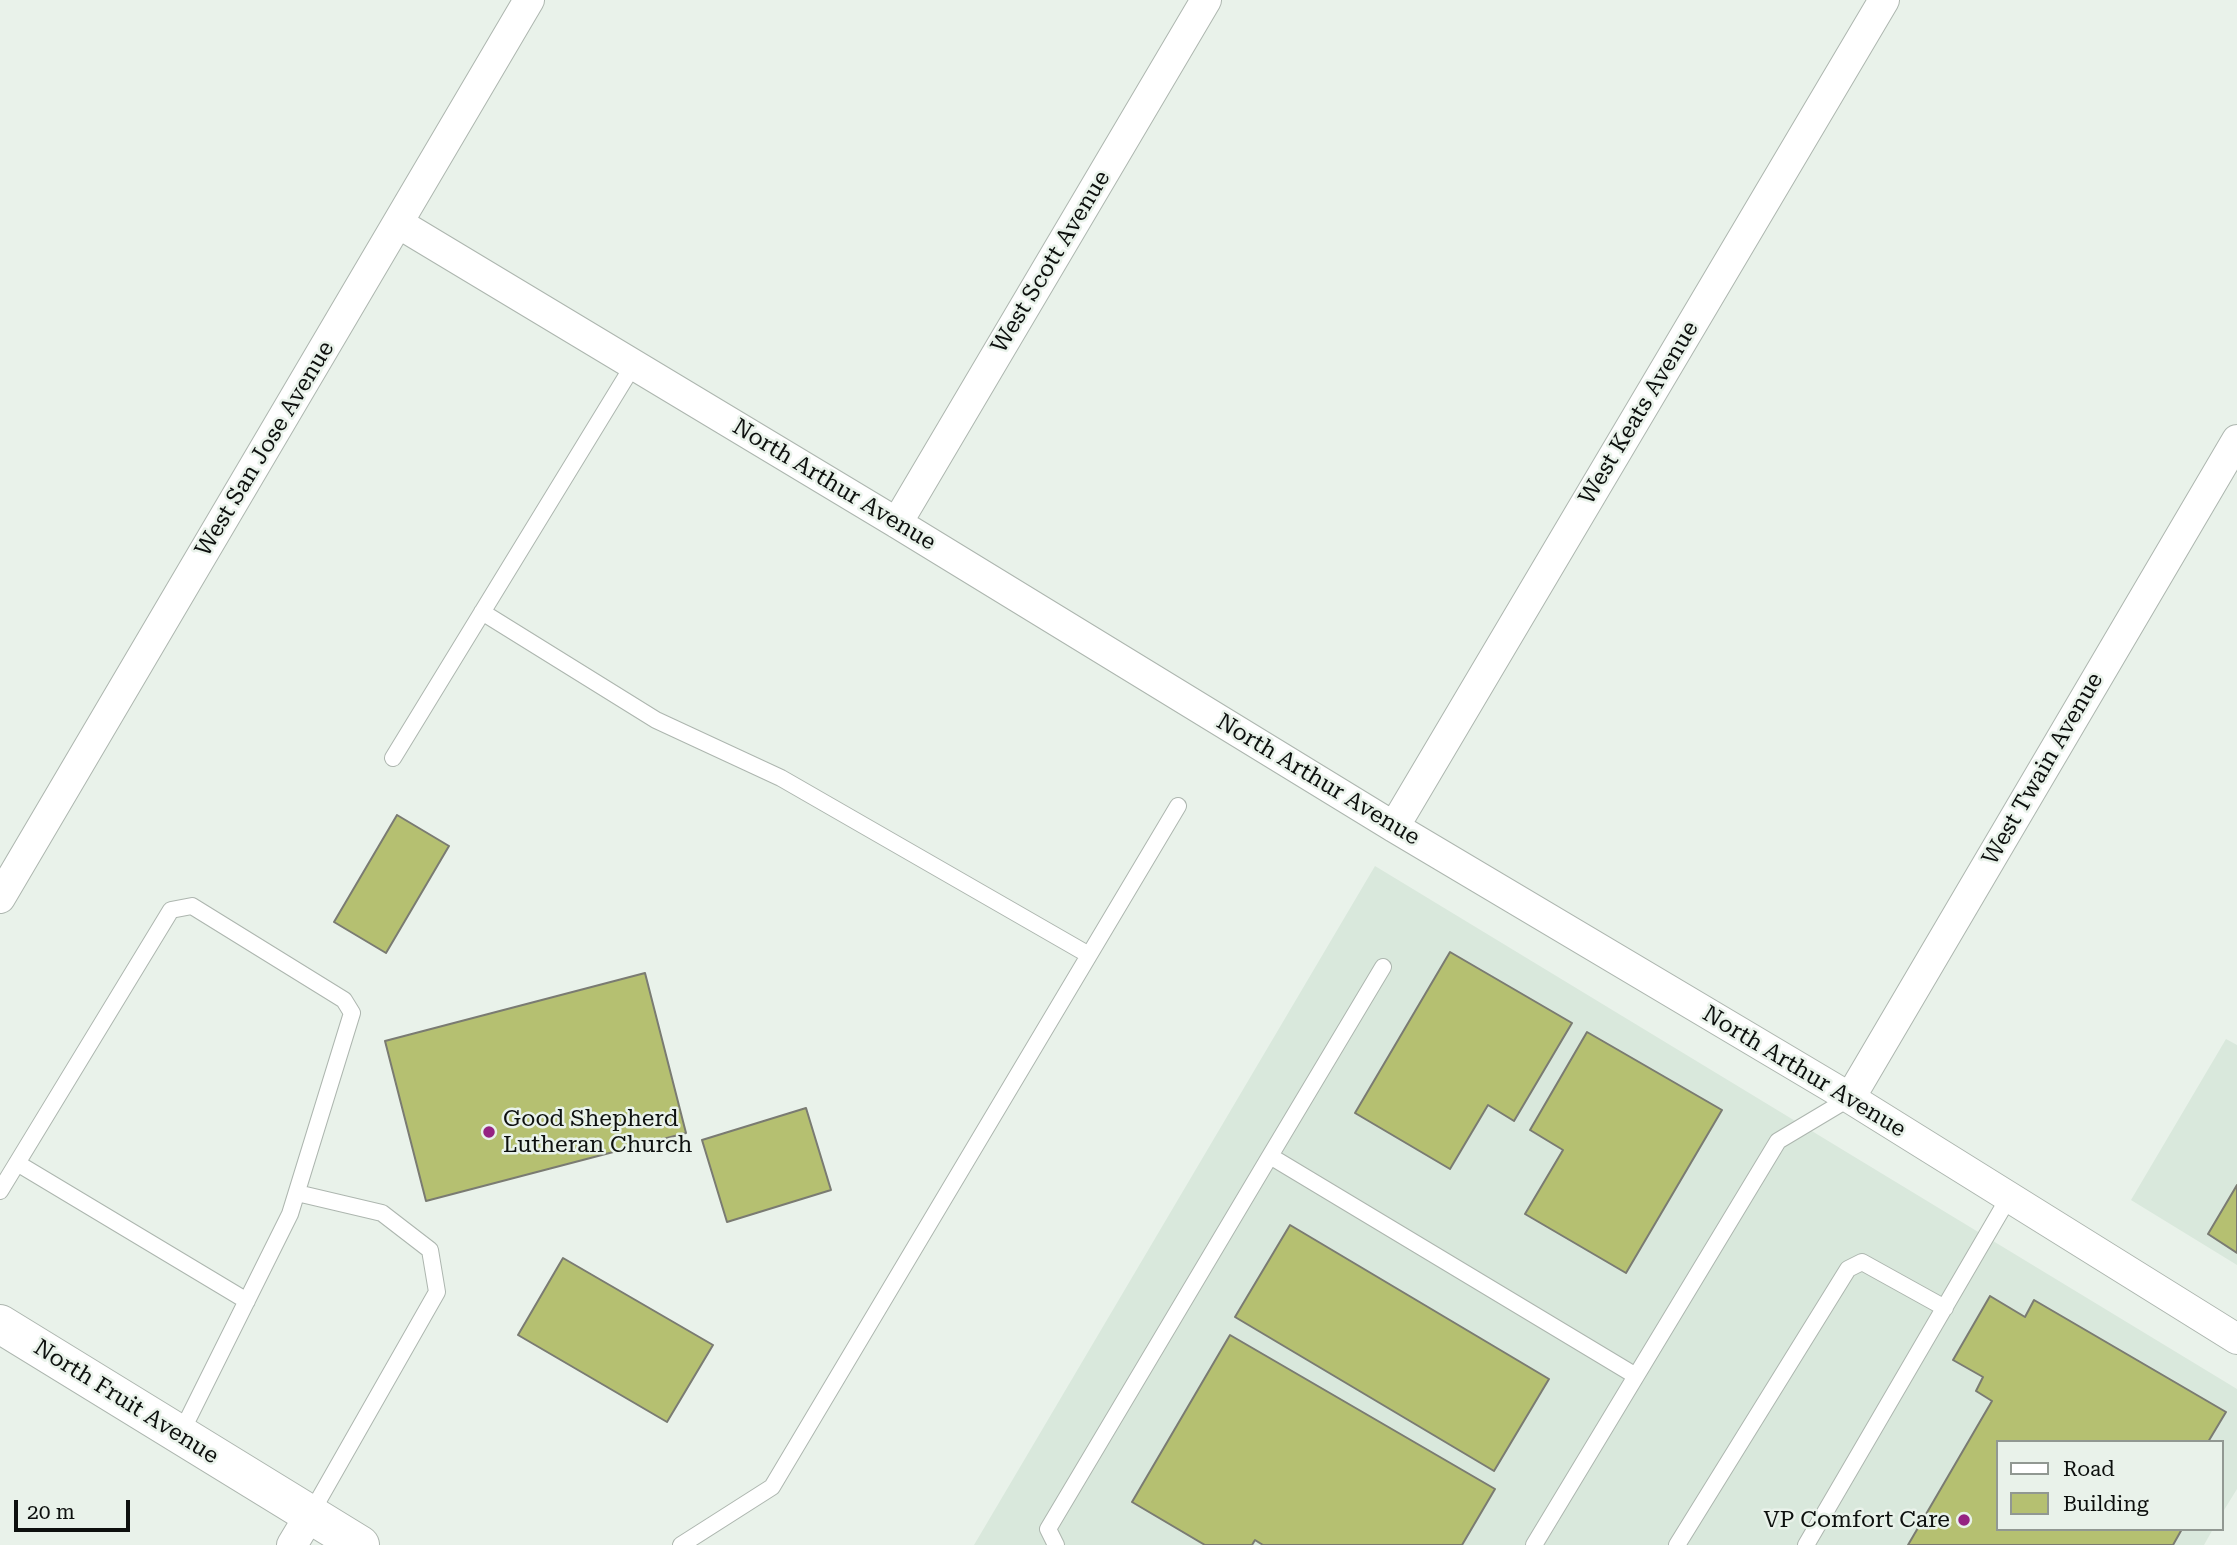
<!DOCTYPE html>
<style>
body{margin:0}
#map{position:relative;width:2237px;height:1545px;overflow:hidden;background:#e9f2ea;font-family:"Roboto Serif",serif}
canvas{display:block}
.legend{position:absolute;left:1996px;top:1440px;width:228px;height:91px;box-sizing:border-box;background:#e9f2ea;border:2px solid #919892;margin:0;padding:9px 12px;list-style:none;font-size:21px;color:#0d100e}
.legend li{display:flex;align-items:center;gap:14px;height:35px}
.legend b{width:35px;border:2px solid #919892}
.scale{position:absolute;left:14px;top:1500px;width:116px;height:32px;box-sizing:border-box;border:4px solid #0d100e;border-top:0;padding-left:9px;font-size:21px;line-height:24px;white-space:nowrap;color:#0d100e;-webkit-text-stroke:5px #e9f2ea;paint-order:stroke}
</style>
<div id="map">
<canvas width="2237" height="1545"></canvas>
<ul class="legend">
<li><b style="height:9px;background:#fff"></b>Road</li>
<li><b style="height:19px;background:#b5c071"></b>Building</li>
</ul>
<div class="scale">20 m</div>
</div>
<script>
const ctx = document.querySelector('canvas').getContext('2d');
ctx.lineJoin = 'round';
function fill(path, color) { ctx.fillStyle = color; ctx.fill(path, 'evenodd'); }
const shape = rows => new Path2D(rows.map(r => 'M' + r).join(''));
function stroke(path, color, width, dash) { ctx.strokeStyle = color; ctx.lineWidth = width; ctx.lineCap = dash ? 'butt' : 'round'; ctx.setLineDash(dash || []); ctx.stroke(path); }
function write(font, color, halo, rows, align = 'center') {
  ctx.font = font + ' "Roboto Serif",serif'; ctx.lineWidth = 5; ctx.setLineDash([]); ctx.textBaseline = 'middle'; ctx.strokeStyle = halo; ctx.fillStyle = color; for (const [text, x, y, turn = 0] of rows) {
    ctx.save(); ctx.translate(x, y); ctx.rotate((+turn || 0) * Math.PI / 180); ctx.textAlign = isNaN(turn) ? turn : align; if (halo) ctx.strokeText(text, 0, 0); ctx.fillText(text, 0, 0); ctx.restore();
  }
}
const built = shape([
 [1375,866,2237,1389,2237,1489,2221,1515,2221,1442,1997,1442,1997,1529,2213,1529,2204,1545,974,1545],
 [2226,1039,2237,1045,2237,1265,2131,1200]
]);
const building = shape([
 [397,815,449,846,386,953,334,922,397,815],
 [1450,952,1572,1023,1514,1121,1488,1105,1450,1169,1355,1113,1450,952],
 [645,973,686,1133,426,1201,385,1041,645,973],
 [1587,1032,1722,1110,1626,1273,1525,1214,1563,1150,1530,1130,1587,1032],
 [806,1108,831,1190,727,1222,702,1140,806,1108],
 [2237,1185,2237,1253,2208,1234,2237,1185],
 [1290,1225,1549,1379,1494,1471,1235,1317,1290,1225],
 [563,1258,713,1345,667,1422,518,1335,563,1258],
 [1990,1296,2025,1317,2034,1300,2226,1412,2208,1442,1997,1442,1997,1529,2182,1529,2173,1545,1908,1545,1992,1401,1976,1391,1983,1377,1953,1360,1990,1296],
 [1230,1335,1495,1489,1462,1545,1263,1545,1255,1540,1252,1545,1205,1545,1132,1502,1230,1335]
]);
const lane = shape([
 [482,612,656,720,781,778,1089,955],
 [393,758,634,364],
 [1270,1156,1383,967],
 [17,1163,247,1301],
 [0,1191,171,910,192,906,344,1000,352,1013,290,1214,180,1435],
 [297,1193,382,1213,430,1250,437,1292,310,1515],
 [681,1545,772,1487,1178,806],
 [1056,1545,1048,1529,1270,1156,1636,1376],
 [1534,1545,1778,1141,1850,1098],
 [1677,1545,1848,1269,1862,1262,1945,1308],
 [1806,1545,2009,1197]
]);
const street = shape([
 [398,223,897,523,1394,827,1850,1098,2237,1339],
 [897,523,1206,0],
 [1394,827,1884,0],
 [0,898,529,0],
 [1850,1098,2237,440],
 [292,1545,310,1515]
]);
const secondary = shape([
 [0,1324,360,1545]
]);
const markers = [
 [489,1132,7,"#952382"],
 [1964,1520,7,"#952382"]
];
const streetNames = [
 ["West Scott Avenue",1051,262,-59],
 ["West Keats Avenue",1639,413,-59],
 ["West San Jose Avenue",265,449,-59],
 ["North Arthur Avenue",834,485,31],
 ["West Twain Avenue",2043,769,-60],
 ["North Arthur Avenue",1318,780,31],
 ["North Arthur Avenue",1804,1072,31],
 ["North Fruit Avenue",126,1402,32]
];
const poiNames = [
 ["Good Shepherd",503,1119],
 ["Lutheran Church",503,1145],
 ["VP Comfort Care",1950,1520,"right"]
];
fill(built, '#d9e8dc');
fill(building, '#b5c071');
stroke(building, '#7a7b72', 2);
stroke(lane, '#adb6af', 18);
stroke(street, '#adb6af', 32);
stroke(secondary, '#adb6af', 40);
stroke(lane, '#fff', 16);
stroke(street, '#fff', 30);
stroke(secondary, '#fff', 38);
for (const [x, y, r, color] of markers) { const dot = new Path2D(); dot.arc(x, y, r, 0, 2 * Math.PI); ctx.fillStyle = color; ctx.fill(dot); stroke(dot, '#e9f2ea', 2.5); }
write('23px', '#0d100e', '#e9f2ea', streetNames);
write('23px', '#0d100e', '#e9f2ea', poiNames, 'left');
</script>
